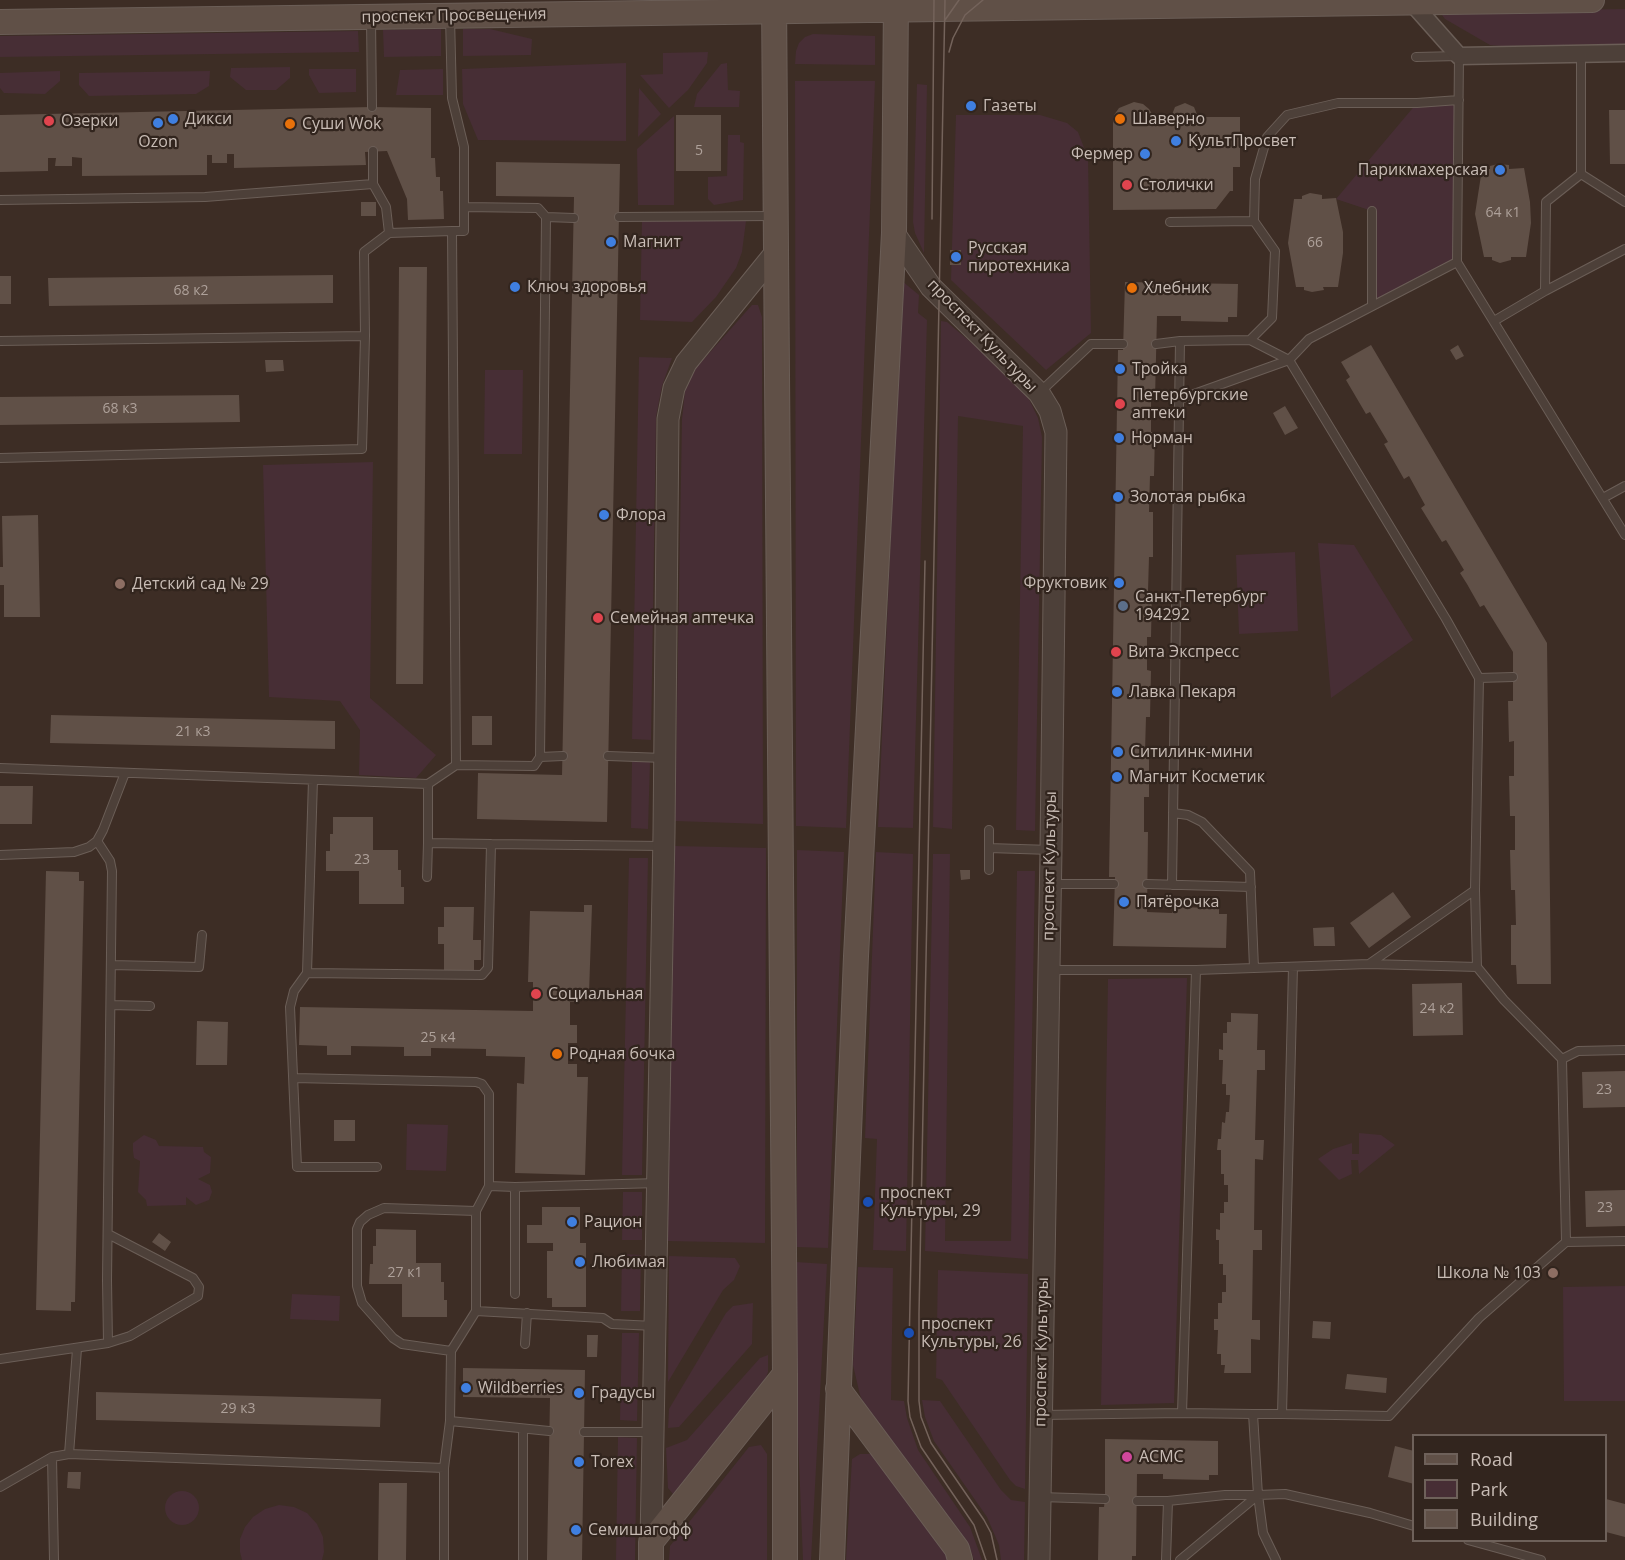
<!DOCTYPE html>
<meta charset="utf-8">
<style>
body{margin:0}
#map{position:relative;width:1625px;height:1560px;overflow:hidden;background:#3d2d25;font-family:"Open Sans",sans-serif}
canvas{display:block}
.legend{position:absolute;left:1412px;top:1434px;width:195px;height:108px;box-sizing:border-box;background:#32251e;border:2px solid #6e615a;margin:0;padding:8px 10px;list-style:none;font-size:18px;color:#c8bcb5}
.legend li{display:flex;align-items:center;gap:12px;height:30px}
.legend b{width:30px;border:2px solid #6e615a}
</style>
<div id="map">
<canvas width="1625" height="1560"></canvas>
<ul class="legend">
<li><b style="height:8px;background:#605047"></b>Road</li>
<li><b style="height:16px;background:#472e35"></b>Park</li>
<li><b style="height:16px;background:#605047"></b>Building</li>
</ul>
</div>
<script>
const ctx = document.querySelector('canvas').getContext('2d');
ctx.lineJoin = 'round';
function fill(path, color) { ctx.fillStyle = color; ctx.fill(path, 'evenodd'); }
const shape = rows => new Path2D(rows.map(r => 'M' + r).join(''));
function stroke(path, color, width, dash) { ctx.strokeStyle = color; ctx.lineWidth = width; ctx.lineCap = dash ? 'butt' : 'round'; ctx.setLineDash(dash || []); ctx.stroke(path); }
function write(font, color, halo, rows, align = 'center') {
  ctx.font = font + ' "Open Sans",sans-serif'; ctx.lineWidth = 4.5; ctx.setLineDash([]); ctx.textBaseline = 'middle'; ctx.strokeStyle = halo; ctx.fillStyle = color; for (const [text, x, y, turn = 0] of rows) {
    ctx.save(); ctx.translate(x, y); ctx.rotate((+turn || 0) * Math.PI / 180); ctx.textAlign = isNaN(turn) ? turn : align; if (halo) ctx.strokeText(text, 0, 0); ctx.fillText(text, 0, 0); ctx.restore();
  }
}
const green = shape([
 [1625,9,1625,44,1502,46,1490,45,1445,19,1442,15,1446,12],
 [441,29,441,56,384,57,383,30],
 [463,29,490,29,532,39,531,55,463,56],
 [358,31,359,52,0,57,0,36],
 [813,34,875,36,875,65,795,64,796,51,799,43,805,37],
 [708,52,707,63,688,90,669,108,640,75,663,74,663,53],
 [626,63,626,141,478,140,463,104,462,69],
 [727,63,728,90,740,91,739,107,694,107,697,94,721,64],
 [290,67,290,78,276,90,246,90,230,77,231,68],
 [309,69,356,69,356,92,319,93,309,75],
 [443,69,443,95,396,95,400,70],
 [60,71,60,81,45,94,4,93,0,88,0,73],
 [210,71,209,86,196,94,89,96,79,85,79,73],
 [795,81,875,81,846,828,796,826],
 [917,84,927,85,924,253,915,233,913,222],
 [639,88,661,114,638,137],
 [1459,100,1457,262,1372,306,1372,211,1336,199,1417,103],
 [956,115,1040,115,1067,123,1078,132,1088,158,1091,333,1046,370,951,280],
 [674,116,674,205,638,205,637,149],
 [728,135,740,135,740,142,744,143,743,200,714,205,708,199,708,177,727,176],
 [642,220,746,221,742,252,736,268,716,297,692,322,640,320],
 [902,281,919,295,918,313,927,320,913,828,878,827],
 [752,305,758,305,762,317,763,824,675,821,682,419,685,391,696,368],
 [941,321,947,322,1013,378,1029,399,1038,418,1042,437,1035,831,1016,830,1023,426,958,416,952,829,933,827],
 [639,357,672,358,662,386,656,417,651,740,632,739],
 [485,370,523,370,522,454,484,454],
 [373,462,370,698,436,755,416,778,359,775,360,730,340,701,269,697,263,465],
 [1318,543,1354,545,1413,640,1331,698],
 [1295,552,1298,631,1239,634,1236,555],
 [632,761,650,761,648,829,631,828],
 [675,846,766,848,765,1243,667,1241],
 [797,850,844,852,828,1248,797,1247],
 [876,852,913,854,906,1251,873,1250,877,1139,865,1138],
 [933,854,950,854,945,1241,1011,1241,1017,871,1035,871,1028,1259,925,1251],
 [629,858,648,858,642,1175,622,1175],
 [1187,978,1174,1403,1101,1405,1108,979],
 [407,1124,448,1125,446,1171,406,1170],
 [1359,1133,1381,1135,1395,1145,1359,1174,1358,1160,1351,1160,1352,1174,1339,1180,1318,1159,1333,1149,1352,1143,1352,1154,1359,1154],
 [144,1135,156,1140,159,1146,203,1147,204,1152,211,1157,210,1173,198,1179,210,1185,212,1192,209,1200,196,1205,186,1197,186,1205,147,1206,146,1200,138,1192,140,1161,134,1158,133,1151,133,1143],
 [623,1192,642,1192,642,1240,622,1240],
 [622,1254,641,1255,640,1311,621,1311],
 [669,1256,735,1258,740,1266,734,1280,723,1290,668,1382],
 [796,1262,827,1264,811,1560,803,1560,797,1413],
 [858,1267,893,1268,891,1400,904,1401,907,1418,918,1450,970,1527,982,1560,974,1560,969,1545,962,1535,885,1435,866,1409,860,1395,853,1365],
 [938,1270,1028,1274,1025,1489,1016,1486,1010,1480,942,1380,936,1378],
 [1625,1286,1625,1401,1564,1401,1563,1287],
 [292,1294,340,1296,339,1321,290,1319],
 [753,1303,752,1344,679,1427,668,1428,669,1409,726,1313,733,1306],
 [622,1333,639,1333,637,1421,620,1420],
 [768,1355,768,1372,763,1386,683,1491,673,1494,668,1488,666,1448,687,1440,760,1358],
 [922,1400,940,1401,1001,1490,1011,1500,1025,1502,1024,1560,1001,1560,999,1545,987,1517,934,1441,925,1417],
 [618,1437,637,1438,635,1560,616,1560],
 [761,1445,767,1454,767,1560,669,1560,670,1546,749,1447],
 [860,1454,873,1454,949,1555,949,1560,846,1560,852,1459],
 '165 1508a17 17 0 1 1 34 0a17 17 0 1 1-34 0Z',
 [279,1505,294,1507,307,1513,317,1524,323,1537,324,1552,322,1560,242,1560,240,1552,240,1539,245,1527,253,1517,265,1509]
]);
const building = shape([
 [1134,102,1143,104,1149,109,1154,117,1171,117,1175,107,1185,103,1194,107,1198,117,1240,117,1240,167,1233,167,1233,191,1230,191,1216,209,1113,210,1113,123,1114,115,1119,108],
 [372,107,431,108,431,158,435,158,436,177,440,177,440,191,443,191,444,219,408,220,407,199,387,151,365,152,366,165,234,168,234,154,227,154,227,163,212,163,212,155,207,155,207,175,82,176,82,158,72,157,72,166,55,166,56,158,48,158,48,171,0,172,0,115],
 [1609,110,1625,110,1625,164,1610,164],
 [676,115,721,115,721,171,676,171],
 [496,162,620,164,607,822,477,819,478,773,562,775,574,197,496,196],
 [1498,164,1509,165,1509,169,1524,168,1530,202,1531,223,1526,257,1511,257,1511,260,1500,263,1492,260,1492,257,1484,257,1475,214,1482,169,1490,169,1490,166],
 [1310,193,1322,195,1322,199,1336,198,1343,232,1343,253,1338,287,1323,287,1324,290,1312,292,1304,290,1304,287,1296,287,1288,243,1294,199,1302,199,1302,196],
 [361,202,376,202,376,216,361,216],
 [950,250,961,250,961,265,950,265],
 [399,267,427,267,423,684,396,684],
 [333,275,333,303,49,306,48,278],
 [0,276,11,276,11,304,0,304],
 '509.5 287a5.5 5.5 0 1 1 11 0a5.5 5.5 0 1 1-11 0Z',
 [1125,282,1238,284,1237,317,1228,317,1228,322,1181,321,1181,316,1157,316,1155,399,1151,399,1151,432,1155,432,1154,476,1150,476,1149,512,1153,512,1153,557,1149,557,1148,591,1152,591,1151,637,1147,637,1147,670,1151,671,1150,717,1146,717,1145,752,1149,752,1149,797,1144,797,1144,832,1148,832,1147,912,1172,913,1172,907,1219,908,1219,914,1227,914,1226,948,1113,946,1115,877,1109,877,1114,585,1118,350,1123,350],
 [1371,345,1547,643,1551,984,1517,984,1516,965,1511,965,1511,925,1516,925,1515,890,1511,890,1510,850,1515,850,1515,816,1510,816,1509,776,1514,776,1514,741,1509,742,1508,701,1513,701,1513,652,1484,605,1480,607,1467,584,1460,573,1464,570,1446,540,1442,542,1421,508,1425,505,1409,476,1404,479,1384,444,1388,442,1370,412,1366,414,1346,380,1350,377,1341,362],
 [1458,345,1464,356,1456,360,1450,350],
 [265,360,283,360,284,371,266,372],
 [239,395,240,422,0,425,0,397],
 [1285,406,1298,428,1285,435,1273,413],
 [38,515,40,617,4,617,4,585,0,585,0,567,3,567,2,516],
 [51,715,335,721,335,749,50,743],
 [472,716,492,716,492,745,472,745],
 [0,786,33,786,32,824,0,824],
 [333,817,373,817,373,850,398,850,398,870,401,870,401,887,404,887,404,904,359,904,359,871,326,871,326,851,330,851,330,834,333,834],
 [960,870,970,870,970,879,961,880],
 [46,871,79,872,79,881,84,881,75,1302,71,1302,71,1311,36,1310],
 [1393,892,1411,917,1369,948,1350,923],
 [584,905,592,905,589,994,579,994,579,1002,570,1002,570,1025,577,1025,577,1043,568,1043,568,1064,577,1064,577,1077,588,1077,585,1175,515,1173,517,1083,524,1084,525,1057,486,1056,486,1049,431,1048,431,1056,404,1056,404,1047,351,1046,351,1055,327,1055,327,1046,299,1045,300,1007,533,1011,533,982,528,982,530,911,584,912],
 [444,907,474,907,473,940,481,940,481,960,474,960,474,971,444,971,444,944,438,944,438,927,444,927],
 [1334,927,1335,946,1314,946,1313,928],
 [1462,983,1463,1035,1413,1036,1412,984],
 [1231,1013,1258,1014,1257,1050,1265,1050,1265,1070,1257,1070,1255,1140,1264,1140,1263,1160,1255,1159,1254,1230,1262,1230,1262,1250,1253,1250,1252,1320,1260,1320,1260,1340,1251,1339,1251,1373,1224,1373,1225,1365,1221,1365,1221,1354,1217,1354,1218,1330,1214,1330,1214,1319,1218,1319,1218,1303,1222,1303,1222,1292,1226,1292,1226,1275,1223,1275,1223,1264,1219,1264,1219,1240,1216,1240,1216,1229,1220,1230,1220,1213,1224,1213,1224,1202,1228,1202,1228,1185,1224,1185,1224,1174,1221,1174,1221,1150,1217,1150,1218,1139,1221,1139,1222,1122,1225,1123,1226,1112,1229,1112,1230,1095,1226,1095,1226,1084,1222,1084,1223,1060,1219,1060,1219,1049,1223,1050,1223,1033,1227,1033,1227,1022,1231,1022],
 [197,1021,228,1022,227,1065,196,1065],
 [1625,1071,1625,1107,1583,1108,1582,1072],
 [334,1120,355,1120,355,1141,334,1141],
 [1625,1190,1625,1226,1586,1227,1585,1191],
 [542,1207,580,1207,580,1243,586,1243,586,1307,552,1307,552,1298,547,1298,547,1251,553,1251,553,1243,527,1243,527,1225,542,1225],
 [376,1229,416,1230,416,1263,441,1263,441,1282,444,1282,444,1300,447,1300,447,1317,402,1317,402,1284,369,1284,370,1264,373,1264,373,1246,376,1246],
 [159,1233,171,1242,165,1251,152,1242],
 [1313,1321,1331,1322,1330,1339,1312,1338],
 [587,1335,598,1335,597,1357,587,1357],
 [463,1368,585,1370,582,1560,547,1560,550,1398,463,1397],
 [1347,1374,1387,1378,1386,1393,1345,1389],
 [96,1392,381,1399,380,1427,96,1420],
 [1105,1439,1218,1441,1218,1475,1209,1475,1209,1480,1163,1479,1163,1474,1137,1474,1136,1556,1132,1556,1132,1560,1098,1560,1099,1507,1104,1507,1105,1499],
 [1395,1446,1414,1451,1414,1484,1388,1477],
 [68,1472,81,1472,80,1489,67,1488],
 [379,1483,407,1483,406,1560,378,1560],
 [1606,1499,1625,1504,1625,1537,1606,1532]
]);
const service = shape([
 [450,17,452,98,464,147,464,207],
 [371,18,372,107],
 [1581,54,1581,174,1625,202],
 [1416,57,1459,56,1457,262,1625,535],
 [0,200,205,197,373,184],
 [546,217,574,218],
 [619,217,775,216],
 [1254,221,1255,179,1267,137,1287,115,1338,103,1417,103,1459,100],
 [1170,222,1254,221,1275,251,1272,318,1250,340],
 [452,231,464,231,464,207,538,208,546,217,540,757],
 [389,233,452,231,456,765,534,766,540,757,563,756],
 [1545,291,1546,202,1581,174],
 [1372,306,1372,211],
 [1494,321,1545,291,1625,249],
 [0,341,365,336],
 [1156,344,1180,341],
 [1039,393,1091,344,1123,344],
 [0,458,362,449,365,336,364,252,389,233,386,207,373,184,373,151],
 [1603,498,1625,486],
 [1479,678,1513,677],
 [608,756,664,758],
 [0,768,428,784,456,765],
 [313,780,307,973,294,991,290,1007,297,1167,377,1167],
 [428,784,428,843,491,844],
 [1173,813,1188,815,1202,822,1250,872,1254,968],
 [989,830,989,870],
 [97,841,110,861,112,871,107,1280,108,1343],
 [989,848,1051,850],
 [0,855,74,852,89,847,97,841,103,830,125,773],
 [427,877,428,843],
 [1051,884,1114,884],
 [1147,884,1251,887],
 [1172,885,1180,341,1250,340,1289,360,1180,399],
 [1369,964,1477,967,1475,890],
 [111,965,199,967,202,935],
 [1477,967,1504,1000,1562,1059],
 [1051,970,1196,970,1369,964,1475,890,1479,678,1446,619,1289,360,1309,339,1457,262],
 [307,973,482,975,488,968,491,844,662,846],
 [111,1005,150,1006],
 [489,1186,515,1187,515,1294],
 [515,1187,658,1183],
 [1566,1242,1562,1059,1578,1051,1625,1050],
 [476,1311,603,1318,612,1324,655,1326],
 [525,1344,527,1313],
 [451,1351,402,1344,393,1338,362,1303,357,1286,357,1229,360,1222,368,1215,384,1208,476,1211],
 [0,1359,108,1343,130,1336,198,1296,199,1287,193,1278,108,1234],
 [1182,1413,1196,970],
 [1253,1414,1282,1414,1293,967],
 [1282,1414,1389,1416,1479,1318,1566,1242,1625,1241],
 [1042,1415,1182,1413,1253,1414,1258,1495,1285,1494,1370,1513,1414,1526],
 [450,1421,549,1431],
 [584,1432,653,1432],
 [69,1454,77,1349],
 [52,1457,54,1560],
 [0,1487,52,1457,69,1454,444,1468,450,1421,451,1351,476,1311,476,1211,489,1186,489,1094,482,1084,476,1082,294,1078],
 [1258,1495,1263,1533,1276,1560],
 [1040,1497,1105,1499],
 [1137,1501,1168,1501],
 [1468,1540,1541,1560],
 [444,1560,444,1468],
 [523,1560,523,1430],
 [1166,1560,1168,1501,1225,1495,1258,1495],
 [1180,1560,1258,1495]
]);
const minor = shape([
 [1412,3,1459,56,1625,53]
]);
const tertiary = shape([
 [894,233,931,287,1039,393,1050,411,1056,432,1051,850,1039,1560],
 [651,1542,664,833,668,419,674,388,686,363,776,252]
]);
const secondary = shape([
 [774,0,785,1374,785,1560],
 [0,22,1592,0],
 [838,1389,957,1549,960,1560],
 [651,1560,651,1542,785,1374],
 [832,1560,856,956,894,233,896,0]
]);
const tram = shape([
 [945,0,919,1313,919,1401,921,1417,931,1443,984,1520,991,1533,997,1560],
 [945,20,959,0],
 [949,52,953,38,965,15,983,0],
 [932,219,934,0],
 [925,561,908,1401,910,1417,921,1447,974,1525,986,1560]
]);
const markers = [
 [971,106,6,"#3f7fe0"],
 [173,119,6,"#3f7fe0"],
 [1120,119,6,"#e8710a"],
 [49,121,6,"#e0444e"],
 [158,123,6,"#3f7fe0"],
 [290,124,6,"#e8710a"],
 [1176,141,6,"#3f7fe0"],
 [1145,154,6,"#3f7fe0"],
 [1500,170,6,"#3f7fe0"],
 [1127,185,6,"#e0444e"],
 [611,242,6,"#3f7fe0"],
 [956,257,6,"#3f7fe0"],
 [515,287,6,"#3f7fe0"],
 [1132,288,6,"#e8710a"],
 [1120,369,6,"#3f7fe0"],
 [1120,404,6,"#e0444e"],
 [1119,438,6,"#3f7fe0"],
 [1118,497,6,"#3f7fe0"],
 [604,515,6,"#3f7fe0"],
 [1119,583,6,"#3f7fe0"],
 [120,584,6,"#8d6e63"],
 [1123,606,6,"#5c6f8a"],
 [598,618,6,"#e0444e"],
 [1116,652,6,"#e0444e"],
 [1117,692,6,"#3f7fe0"],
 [1118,752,6,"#3f7fe0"],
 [1117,777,6,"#3f7fe0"],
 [1124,902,6,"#3f7fe0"],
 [536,994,6,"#e0444e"],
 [557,1054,6,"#e8710a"],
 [868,1202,6,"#1a4fb4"],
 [572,1222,6,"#3f7fe0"],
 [580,1262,6,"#3f7fe0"],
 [1553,1273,6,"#8d6e63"],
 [909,1333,6,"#1a4fb4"],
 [466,1388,6,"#3f7fe0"],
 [579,1393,6,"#3f7fe0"],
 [1127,1457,6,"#d1479c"],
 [579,1462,6,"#3f7fe0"],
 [576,1530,6,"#3f7fe0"]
];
const numberNames = [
 ["5",699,151],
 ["64 к1",1503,213],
 ["66",1315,243],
 ["68 к2",191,291],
 ["68 к3",120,409],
 ["21 к3",193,732],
 ["23",362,860],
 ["24 к2",1437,1009],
 ["25 к4",438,1038],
 ["23",1604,1090],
 ["23",1605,1208],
 ["27 к1",405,1273],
 ["29 к3",238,1409]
];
const streetNames = [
 ["проспект Просвещения",454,16,-1],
 ["проспект Культуры",982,336,46],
 ["проспект Культуры",1050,866,-89],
 ["проспект Культуры",1042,1352,-89]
];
const poiNames = [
 ["Газеты",983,106],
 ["Дикси",185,119],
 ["Шаверно",1132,119],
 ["Озерки",61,121],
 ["Суши Wok",302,124],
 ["КультПросвет",1188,141],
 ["Ozon",158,142,"center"],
 ["Фермер",1133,154,"right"],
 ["Парикмахерская",1488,170,"right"],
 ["Столички",1139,185],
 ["Магнит",623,242],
 ["Русская",968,248],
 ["пиротехника",968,266],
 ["Ключ здоровья",527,287],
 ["Хлебник",1144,288],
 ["Тройка",1132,369],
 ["Петербургские",1132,395],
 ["аптеки",1132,413],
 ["Норман",1131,438],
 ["Золотая рыбка",1130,497],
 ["Флора",616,515],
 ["Фруктовик",1107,583,"right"],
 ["Детский сад № 29",132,584],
 ["Санкт-Петербург",1135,597],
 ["194292",1135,615],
 ["Семейная аптечка",610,618],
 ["Вита Экспресс",1128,652],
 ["Лавка Пекаря",1129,692],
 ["Ситилинк-мини",1130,752],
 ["Магнит Косметик",1129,777],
 ["Пятёрочка",1136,902],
 ["Социальная",548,994],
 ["Родная бочка",569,1054],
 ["проспект",880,1193],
 ["Культуры, 29",880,1211],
 ["Рацион",584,1222],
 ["Любимая",592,1262],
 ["Школа № 103",1541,1273,"right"],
 ["проспект",921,1324],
 ["Культуры, 26",921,1342],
 ["Wildberries",478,1388],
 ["Градусы",591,1393],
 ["АСМС",1139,1457],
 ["Torex",591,1462],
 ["Семишагофф",588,1530]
];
fill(green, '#472e35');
fill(building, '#605047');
stroke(service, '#6b5e57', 10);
stroke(minor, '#6b5e57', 19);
stroke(tertiary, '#6b5e57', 23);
stroke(secondary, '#6b5e57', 26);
stroke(service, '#4d4039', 8);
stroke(minor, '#4d4039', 16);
stroke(tertiary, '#4d4039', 21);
stroke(secondary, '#605047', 24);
stroke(tram, '#74635b', 1.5);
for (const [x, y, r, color] of markers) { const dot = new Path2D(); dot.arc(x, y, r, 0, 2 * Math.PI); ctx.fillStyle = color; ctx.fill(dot); stroke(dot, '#32251e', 2); }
write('14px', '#aea19a', null, numberNames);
write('16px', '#c8bcb5', '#32251e', streetNames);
write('16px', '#c8bcb5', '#32251e', poiNames, 'left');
</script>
